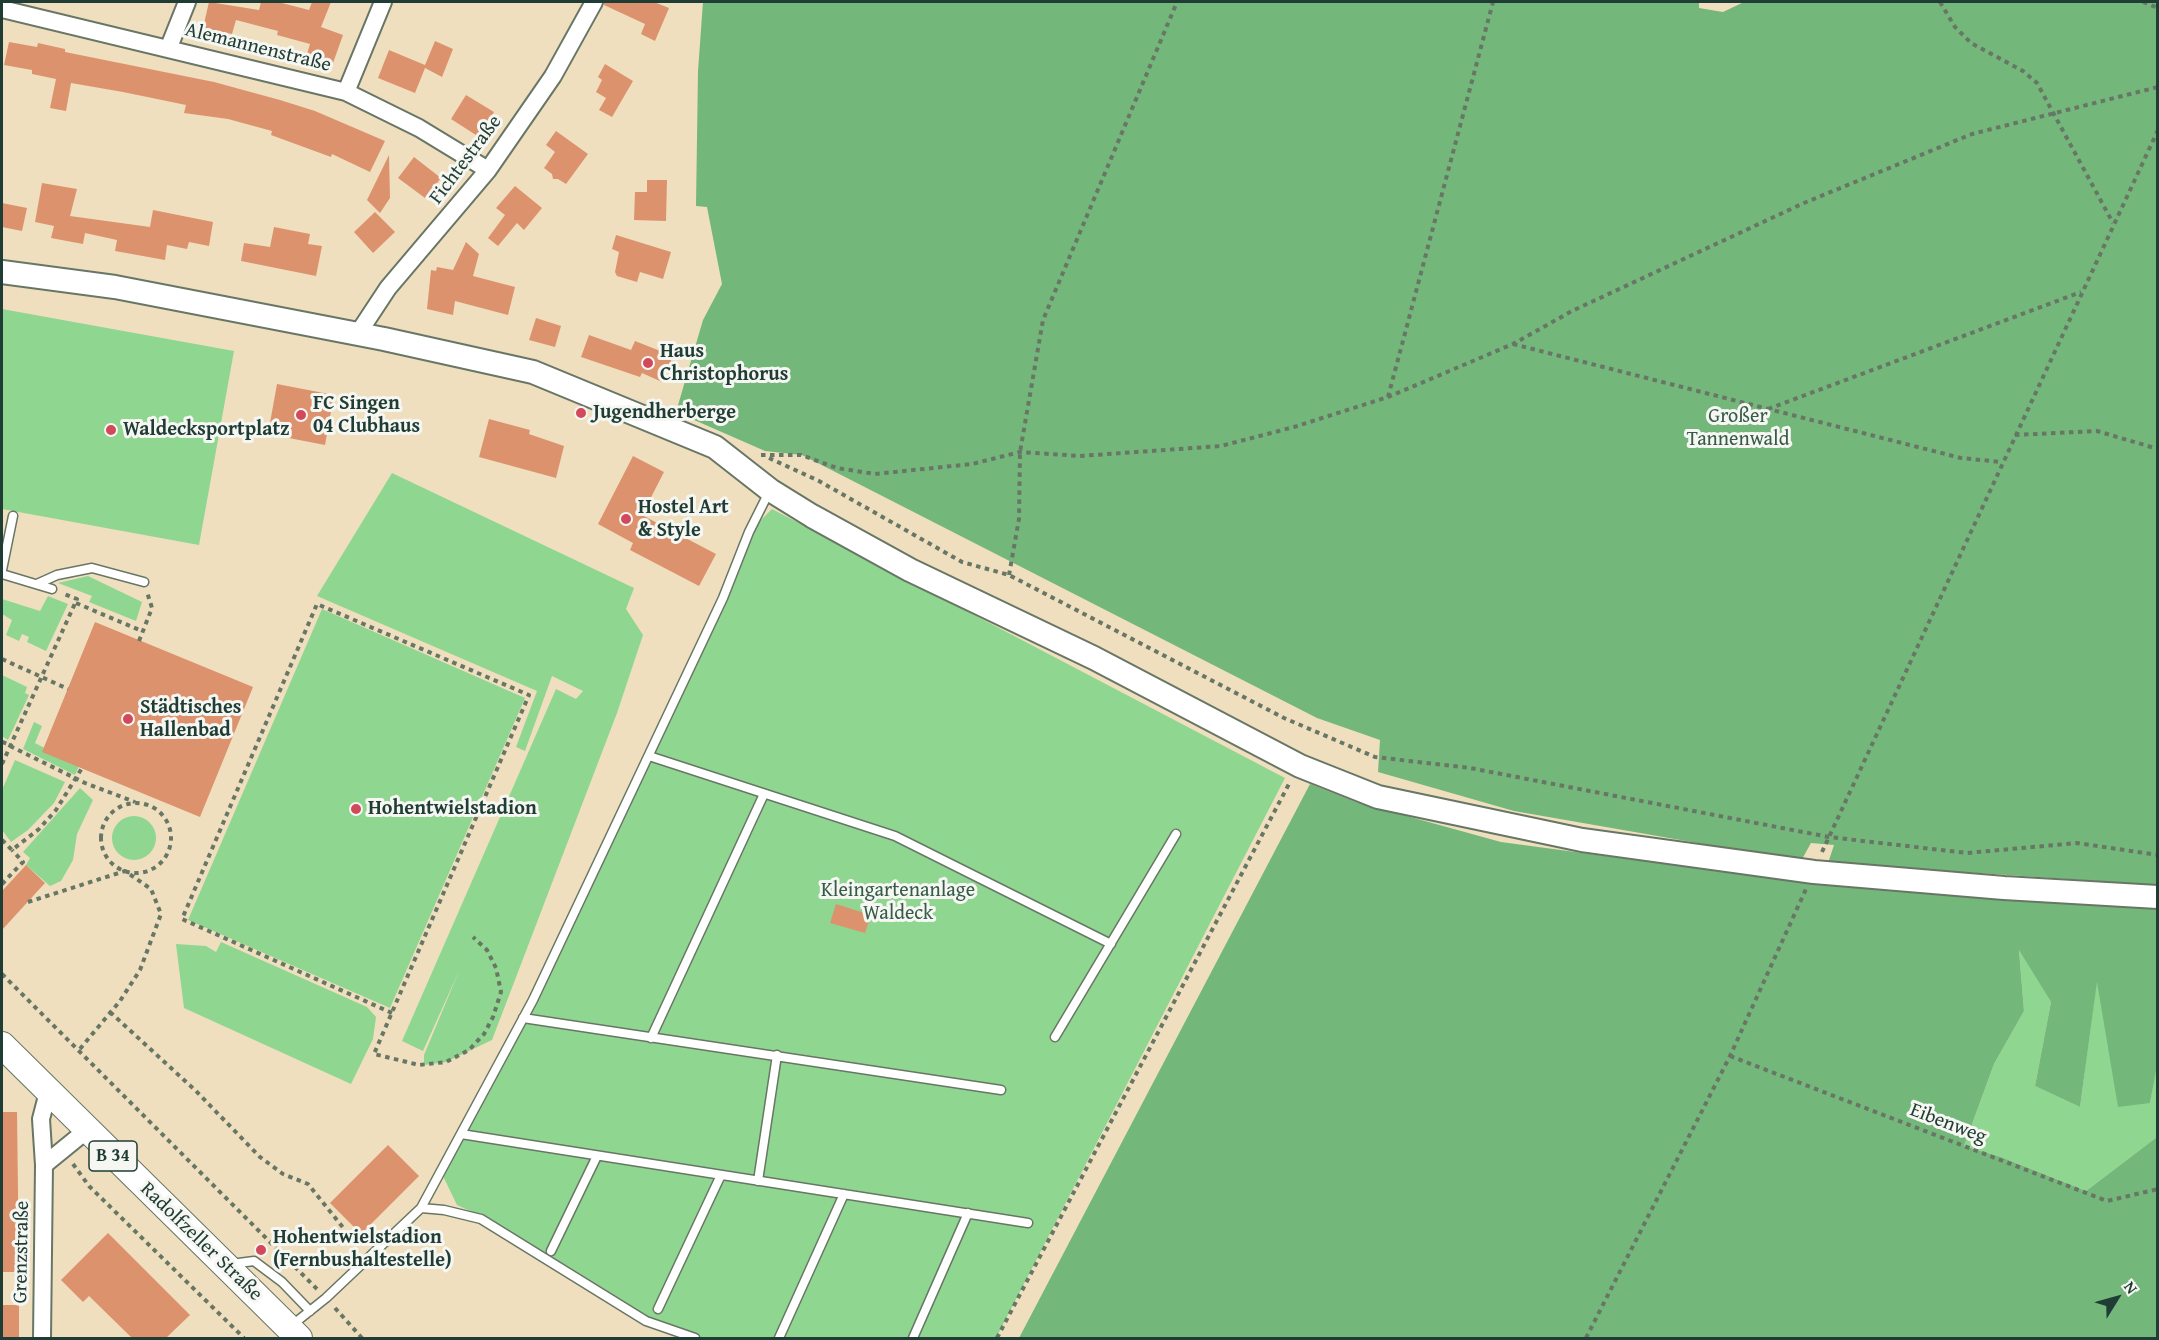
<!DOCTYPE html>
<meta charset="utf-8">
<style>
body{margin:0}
#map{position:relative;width:2159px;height:1340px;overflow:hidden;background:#efdfbf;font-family:"Gentium Book Plus",serif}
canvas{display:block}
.frame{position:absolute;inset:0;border:3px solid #1f3d34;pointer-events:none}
.north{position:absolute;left:2087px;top:1268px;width:60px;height:60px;-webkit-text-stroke:4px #f6f6f2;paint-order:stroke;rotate:53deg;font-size:16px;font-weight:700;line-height:24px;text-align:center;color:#1f3d34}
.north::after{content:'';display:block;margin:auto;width:21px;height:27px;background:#1f3d34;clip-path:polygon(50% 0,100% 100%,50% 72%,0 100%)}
</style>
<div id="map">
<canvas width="2159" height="1340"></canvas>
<div class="frame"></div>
<div class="north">N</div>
</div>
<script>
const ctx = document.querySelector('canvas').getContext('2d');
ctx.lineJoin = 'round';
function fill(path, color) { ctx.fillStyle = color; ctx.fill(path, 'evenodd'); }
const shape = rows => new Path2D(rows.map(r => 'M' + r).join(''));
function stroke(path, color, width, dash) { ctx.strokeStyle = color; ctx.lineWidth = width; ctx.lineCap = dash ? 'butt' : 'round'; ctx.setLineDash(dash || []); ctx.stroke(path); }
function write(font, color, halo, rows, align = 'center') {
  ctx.font = font + ' "Gentium Book Plus",serif'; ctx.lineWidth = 6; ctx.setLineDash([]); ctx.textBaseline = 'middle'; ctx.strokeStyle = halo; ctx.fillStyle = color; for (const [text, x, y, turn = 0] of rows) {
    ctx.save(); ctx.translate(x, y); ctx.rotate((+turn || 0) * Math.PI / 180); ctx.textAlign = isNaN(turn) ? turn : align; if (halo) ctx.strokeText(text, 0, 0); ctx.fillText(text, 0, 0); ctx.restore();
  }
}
const green = shape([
 [2,309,234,351,199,545,2,509],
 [392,473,634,588,626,609,643,635,617,713,492,1040,446,1062,424,1065,424,1055,459,971,423,1051,402,1041,556,689,576,699,583,691,552,676,525,751,516,747,537,691,317,596],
 [772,509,1285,778,996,1338,695,1338,646,1321,479,1215,457,1205,441,1172,533,1000,649,756,749,532],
 [88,576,142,602,136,621,89,602,92,596,58,583],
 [48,596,68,604,46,651,27,642,29,637,22,634,19,641,6,635,12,620,2,614,2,599,40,611],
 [322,609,525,698,390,1008,188,920],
 [2,675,27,687,25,693,29,695,8,740,2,736],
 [34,722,42,726,35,743,79,766,75,775,23,749],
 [15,760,65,782,54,803,28,830,11,842,2,830,2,790],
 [80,788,93,800,77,834,73,860,61,881,50,886,26,865,30,858,23,852],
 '112 838a22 22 0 1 1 44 0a22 22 0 1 1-44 0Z',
 [221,942,367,1007,376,1017,373,1039,351,1084,184,1008,176,944,206,946,216,952],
 [2019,949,2051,1002,2035,1086,2080,1107,2097,979,2150,1103,2157,1060,2157,1137,2086,1191,2001,1157,1964,1146,1994,1064,2024,1011]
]);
const forest = shape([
 [703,2,1699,2,1699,8,1723,12,1744,2,2157,2,2157,885,1828,863,1834,845,1811,843,1801,861,1514,811,1378,772,1380,740,1317,718,802,455,765,451,676,412,703,320,722,284,707,207,696,206,698,71],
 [1310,784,1356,802,1501,842,1799,882,1989,899,2157,909,2158,1060,2150,1103,2118,1107,2097,982,2080,1107,2035,1086,2051,1002,2019,950,2024,1011,1994,1064,1964,1146,2001,1157,2086,1191,2157,1137,2157,1338,1019,1338]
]);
const building = shape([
 [209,2,259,10,261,2,278,2,309,10,312,2,331,2,321,27,343,35,333,63,307,54,310,44,277,35,278,31,236,20,232,34,203,28],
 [604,2,654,2,669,8,655,41,641,34,645,24,604,5],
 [435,41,453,49,442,77,425,68,415,93,378,78,389,50,425,65],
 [9,42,37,47,38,43,65,49,65,52,214,82,280,100,315,111,385,141,370,172,332,154,331,157,271,135,272,131,228,119,184,113,186,105,123,92,71,83,66,111,50,108,56,79,32,74,32,70,4,65],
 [605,64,633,81,612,117,599,110,606,98,596,92,602,80,598,77],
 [466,95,494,112,479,137,451,119],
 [556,131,588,154,566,184,558,179,553,179,552,174,544,168,555,152,546,145],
 [389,155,390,198,380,213,367,200],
 [414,157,441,178,425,198,398,178],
 [647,180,667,180,666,221,634,220,635,192,647,192],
 [42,183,77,189,70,216,150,227,153,210,213,222,209,246,189,242,187,249,167,245,165,260,115,251,117,240,85,233,83,244,51,238,54,226,35,222],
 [515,186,542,208,524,230,517,223,498,246,488,238,505,215,496,208],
 [2,203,27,208,22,231,2,227],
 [375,212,395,232,373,253,354,232],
 [274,227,310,234,308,244,322,246,316,276,241,261,244,243,270,247],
 [616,235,671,252,663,279,640,272,637,282,617,276,615,272,619,252,612,249],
 [466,242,479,254,473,276,515,287,508,315,455,301,453,315,427,309,431,270,436,271,437,267,453,270],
 [536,318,561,326,555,347,529,340],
 [589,335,631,350,635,341,673,356,662,382,642,373,640,377,581,357],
 [277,384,334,395,325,445,268,434],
 [489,419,530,430,529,434,564,446,556,478,479,457],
 [633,456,664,472,642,515,716,554,699,586,630,550,633,543,598,524],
 [95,622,253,687,200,817,42,752],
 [26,865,45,883,2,930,2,891],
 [836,904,871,915,865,933,830,923],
 [2,1112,17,1112,19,1272,2,1272],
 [388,1145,419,1176,361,1234,330,1203],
 [108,1233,190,1315,166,1338,132,1338,89,1296,83,1302,61,1280],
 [2,1305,19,1305,19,1338,2,1338]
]);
const path = shape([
 [1940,2,1955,27,1971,43,2023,71,2037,83,2113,223],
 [2143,2,2158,8],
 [1513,344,1961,458,2001,462],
 [1388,397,1493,2],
 [1768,409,2081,292],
 [2015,435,2097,431,2158,449],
 [761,455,801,455,837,468,875,474,972,464,1020,452,1080,456,1221,446,1294,427,1388,397,1513,344,1572,311,1804,203,1972,134,2158,87],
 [769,458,819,481,962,562,1009,575,1284,718,1375,757,1470,768,1829,837,1967,853,2077,843,2158,855],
 [1009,575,1019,519,1020,452,1043,320,1177,2],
 [76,603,142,631],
 [139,641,152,608,147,592],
 [2,659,68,689],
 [2,742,11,745],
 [10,746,85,783,135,802],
 [2,764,77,599,64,594],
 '101 838a35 35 0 1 1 70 0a35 35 0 1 1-70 0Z',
 [2,840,12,850,39,829,56,810,82,768],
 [1822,852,2158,130],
 [2,884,23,862,12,850],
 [28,902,125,871,151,889,161,914,140,970,120,1001,79,1050],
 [2,974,317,1289],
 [110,1012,196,1091,260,1157,283,1174,308,1184,345,1230],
 [392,1013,182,919,317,604,529,695,374,1054,419,1065,446,1062,469,1050,484,1034,493,1017,501,992,496,968,487,950,473,937],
 [1730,1056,2107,1201,2158,1189],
 [73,1164,89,1186,244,1338],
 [335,1308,362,1338],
 [997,1338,1290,782],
 [1586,1338,1730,1056,1806,889]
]);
const service = shape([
 [2,570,13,516],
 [2,574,52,589],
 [37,584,57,575,92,568,144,582],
 [649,756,895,836,1111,944],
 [523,1018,1001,1090],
 [1055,1037,1176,834],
 [651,1038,764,794],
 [461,1134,1028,1223],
 [758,1181,777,1055],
 [421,1208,444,1210,481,1219,646,1321,695,1338],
 [551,1251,597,1156],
 [231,1264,254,1261,282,1282,310,1311],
 [658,1309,721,1175],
 [291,1326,326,1298,421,1208,533,1000,723,598,749,532,770,490],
 [779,1338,844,1194],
 [913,1338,968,1213]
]);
const minor = shape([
 [2,9,346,92,419,128,488,170],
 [169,47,187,2],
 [346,92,383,2],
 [357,335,388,288,488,170,553,76,594,2],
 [44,1165,87,1130],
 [42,1338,44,1165,41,1119,48,1092]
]);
const secondary = shape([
 [2,272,115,287,384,339,533,372,715,447,770,490,812,516,910,570,1094,658,1300,766,1378,797,1582,840,1814,872,2004,888,2158,897]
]);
const primary = shape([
 [2,1045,299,1338]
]);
const markers = [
 [648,363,6,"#d1495b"],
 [581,413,6,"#d1495b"],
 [301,415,6,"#d1495b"],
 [111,430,6,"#d1495b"],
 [626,519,6,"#d1495b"],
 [128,719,6,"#d1495b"],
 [356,809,6,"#d1495b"],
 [261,1250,6,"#d1495b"]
];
const shields = [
 [113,1156,48]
];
const shieldNames = [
 ["B 34",113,1156]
];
const streetNames = [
 ["Alemannenstraße",258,48,14],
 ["Fichtestraße",466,160,-53],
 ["Eibenweg",1948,1124,21],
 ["Radolfzeller Straße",201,1242,44],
 ["Grenzstraße",22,1252,-89]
];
const poiNames = [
 ["Haus",660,352],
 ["Christophorus",660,375],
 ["FC Singen",313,404],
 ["04 Clubhaus",313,427],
 ["Jugendherberge",593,413],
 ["Waldecksportplatz",123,430],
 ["Hostel Art",638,508],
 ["& Style",638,531],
 ["Städtisches",140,708],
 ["Hallenbad",140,731],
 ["Hohentwielstadion",368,809],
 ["Hohentwielstadion",273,1238],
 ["(Fernbushaltestelle)",273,1261]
];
const parkNames = [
 ["Großer",1738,417],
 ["Tannenwald",1738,440],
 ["Kleingartenanlage",898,891],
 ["Waldeck",898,914]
];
fill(green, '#8fd691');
fill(forest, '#73b77b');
fill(building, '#dc936d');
stroke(service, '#687665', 11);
stroke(minor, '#687665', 20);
stroke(secondary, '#687665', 26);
stroke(primary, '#687665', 28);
stroke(path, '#687665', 4, [4.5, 4.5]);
stroke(service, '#fff', 8);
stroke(minor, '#fff', 16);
stroke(secondary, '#fff', 22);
stroke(primary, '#fff', 26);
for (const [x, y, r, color] of markers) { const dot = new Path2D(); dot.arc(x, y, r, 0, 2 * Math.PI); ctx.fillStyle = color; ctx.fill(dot); stroke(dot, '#f6f6f2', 2); }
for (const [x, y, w] of shields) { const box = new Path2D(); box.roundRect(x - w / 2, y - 15, w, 30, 4.5); ctx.fillStyle = '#f6f6f2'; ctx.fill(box); stroke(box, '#1f3d34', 1.5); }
write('bold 18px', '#1f3d34', null, shieldNames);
write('20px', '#1f3d34', '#f6f6f2', streetNames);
write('bold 20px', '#1f3d34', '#f6f6f2', poiNames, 'left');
write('20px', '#355c47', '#f6f6f2', parkNames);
</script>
